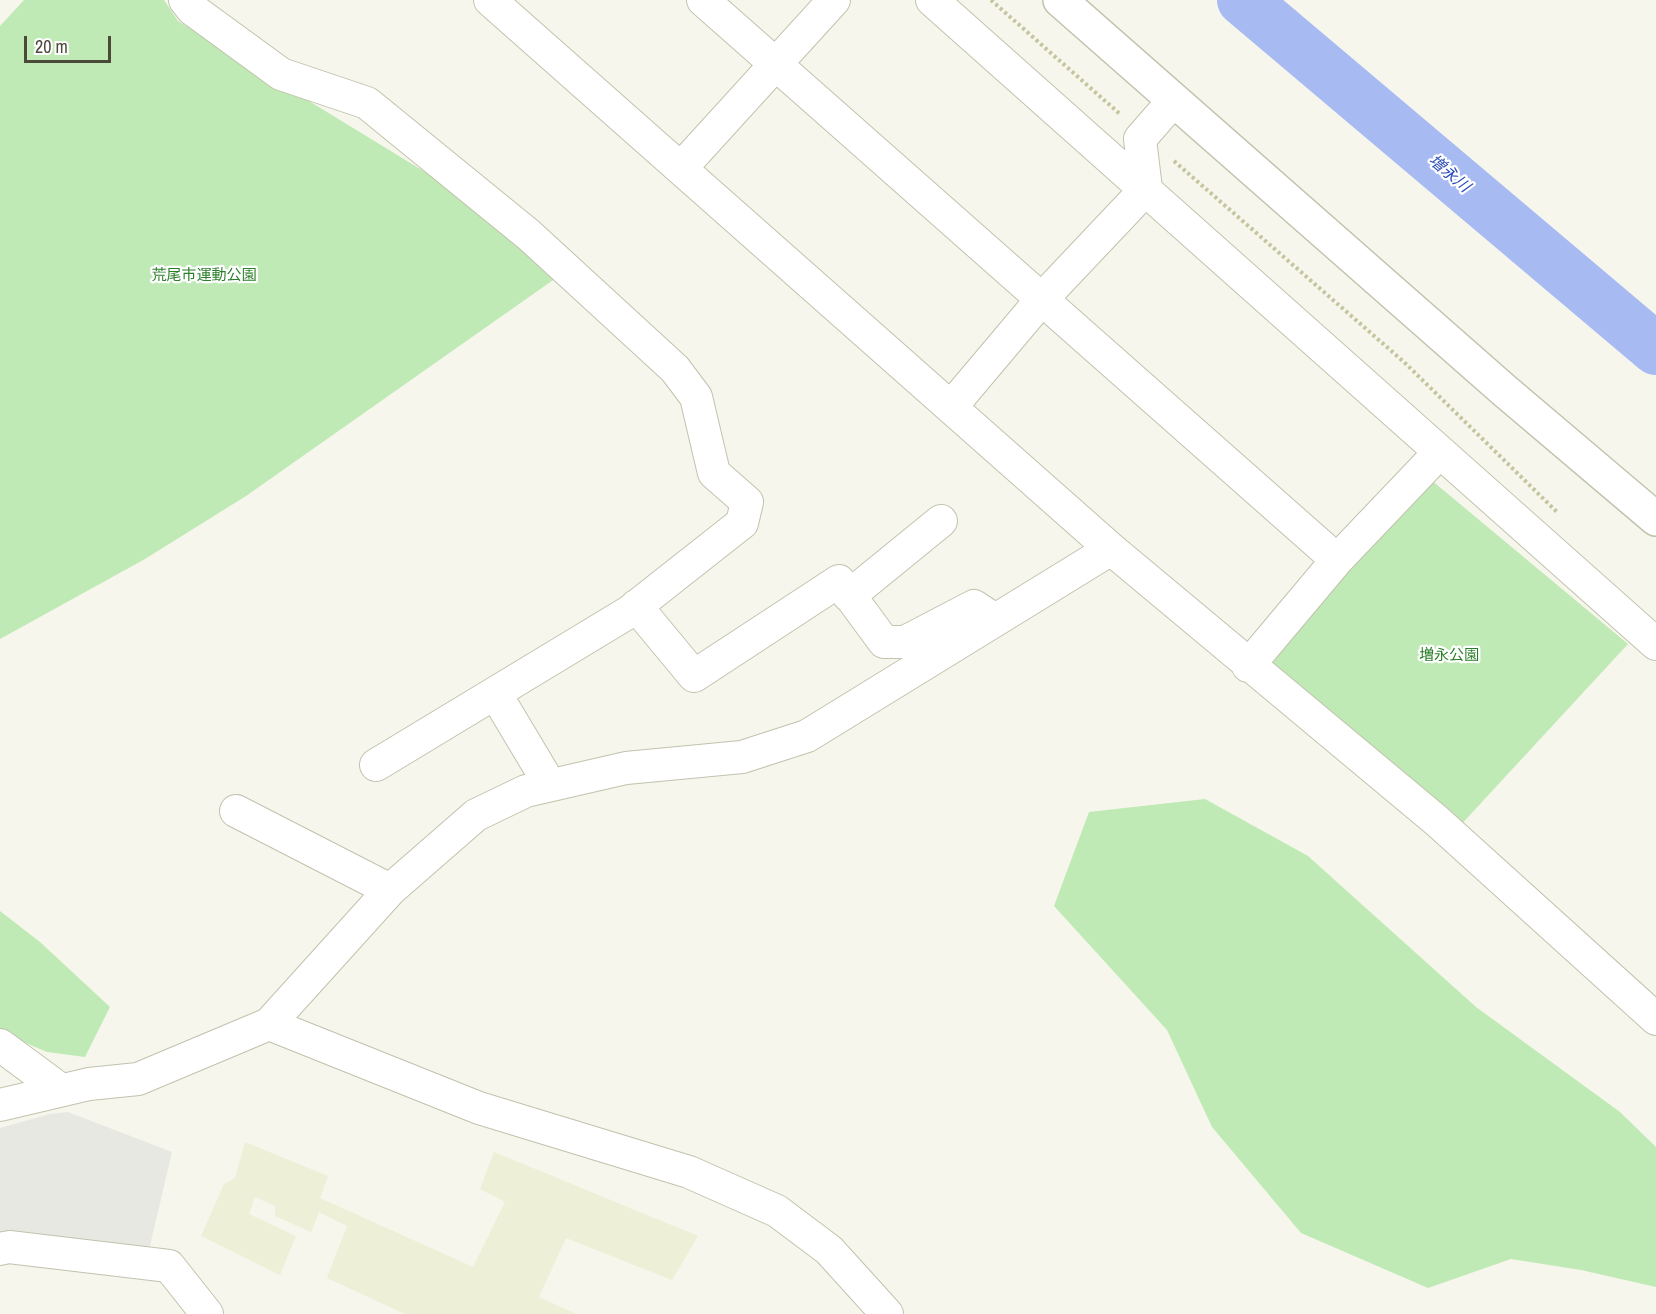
<!DOCTYPE html>
<meta charset="utf-8">
<style>
body{margin:0}
#map{position:relative;width:1656px;height:1314px;overflow:hidden;background:#f6f6ec;font-family:"Archivo Narrow",sans-serif}
canvas{display:block}
.scale{position:absolute;left:24px;top:36px;width:87px;height:27px;box-sizing:border-box;border:3px solid #4b4a39;border-top:0;padding-left:8px;font-size:18px;line-height:21px;white-space:nowrap;color:#4b4a39;-webkit-text-stroke:4px #fff;paint-order:stroke}
</style>
<div id="map">
<canvas width="1656" height="1314"></canvas>
<div class="scale">20 m</div>
</div>
<script>
const ctx = document.querySelector('canvas').getContext('2d');
ctx.lineJoin = 'round';
function fill(path, color) { ctx.fillStyle = color; ctx.fill(path, 'evenodd'); }
const shape = rows => new Path2D(rows.map(r => 'M' + r).join(''));
function stroke(path, color, width, dash) { ctx.strokeStyle = color; ctx.lineWidth = width; ctx.lineCap = dash ? 'butt' : 'round'; ctx.setLineDash(dash || []); ctx.stroke(path); }
function write(font, color, halo, rows, align = 'center') {
  ctx.font = font + ' "Archivo Narrow","Noto Sans JP",sans-serif'; ctx.lineWidth = 4.5; ctx.setLineDash([]); ctx.textBaseline = 'middle'; ctx.strokeStyle = halo; ctx.fillStyle = color; for (const [text, x, y, turn = 0] of rows) {
    ctx.save(); ctx.translate(x, y); ctx.rotate((+turn || 0) * Math.PI / 180); ctx.textAlign = isNaN(turn) ? turn : align; if (halo) ctx.strokeText(text, 0, 0); ctx.fillText(text, 0, 0); ctx.restore();
  }
}
const education = shape([
 [245,1142,328,1176,320,1198,473,1267,505,1202,480,1189,494,1152,698,1236,672,1280,566,1238,539,1297,576,1314,405,1314,327,1278,347,1226,319,1212,311,1232,275,1216,275,1206,255,1197,249,1214,296,1236,280,1275,201,1236,224,1184,235,1178]
]);
const green = shape([
 [24,0,164,0,178,21,430,175,556,278,246,496,145,559,0,639,0,26],
 [1430,479,1628,644,1457,829,1261,654],
 [1205,799,1308,856,1476,1007,1620,1112,1656,1147,1656,1287,1581,1270,1511,1259,1428,1288,1301,1233,1212,1127,1167,1030,1054,906,1089,812],
 [0,911,40,942,110,1007,85,1057,47,1052,0,1032]
]);
const parking = shape([
 [68,1112,172,1152,148,1254,0,1238,0,1128,50,1114]
]);
const river = shape([
 [1243,0,1656,349]
]);
const path = shape([
 [991,0,1121,115],
 [1174,161,1404,362,1558,513]
]);
const minor = shape([
 [185,0,192,9,281,74,367,103,529,235,675,369,696,397,714,473,747,502,742,523,629,612,376,765],
 [490,0,1111,549,1437,821,1656,1019],
 [703,0,1337,560],
 [932,0,1656,644],
 [682,167,834,0],
 [951,407,1042,299,1146,189,1140,139,1174,100],
 [849,596,941,521],
 [636,606,694,676,839,581,884,642,905,642,974,606,995,620],
 [1248,666,1337,560,1439,453],
 [495,693,550,785],
 [236,811,390,890],
 [269,1024,479,1108,689,1172,777,1211,829,1250,887,1314],
 [0,1045,61,1090],
 [0,1105,89,1084,138,1079,269,1024,390,890,476,815,526,791,626,768,742,757,807,736,1111,549],
 [0,1249,9,1247,169,1266,207,1314]
]);
const tertiary = shape([
 [1060,0,1505,391,1656,519]
]);
const parkNames = [
 ["荒尾市運動公園",204,276],
 ["増永公園",1449,656]
];
const waterNames = [
 ["増永川",1449,174,40]
];
fill(education, '#edefd6');
fill(green, '#bfeab5');
fill(parking, '#e8e8e3');
stroke(river, '#a8baf2', 52);
stroke(minor, '#c2c2ae', 34);
stroke(tertiary, '#c2c2ae', 36);
stroke(path, '#c4c49f', 4, [3, 3]);
stroke(minor, '#fff', 32);
stroke(tertiary, '#fff', 33);
write('15px', '#2c7f2a', '#fff', parkNames);
write('italic 16px', '#2e4fba', '#fff', waterNames);
</script>
